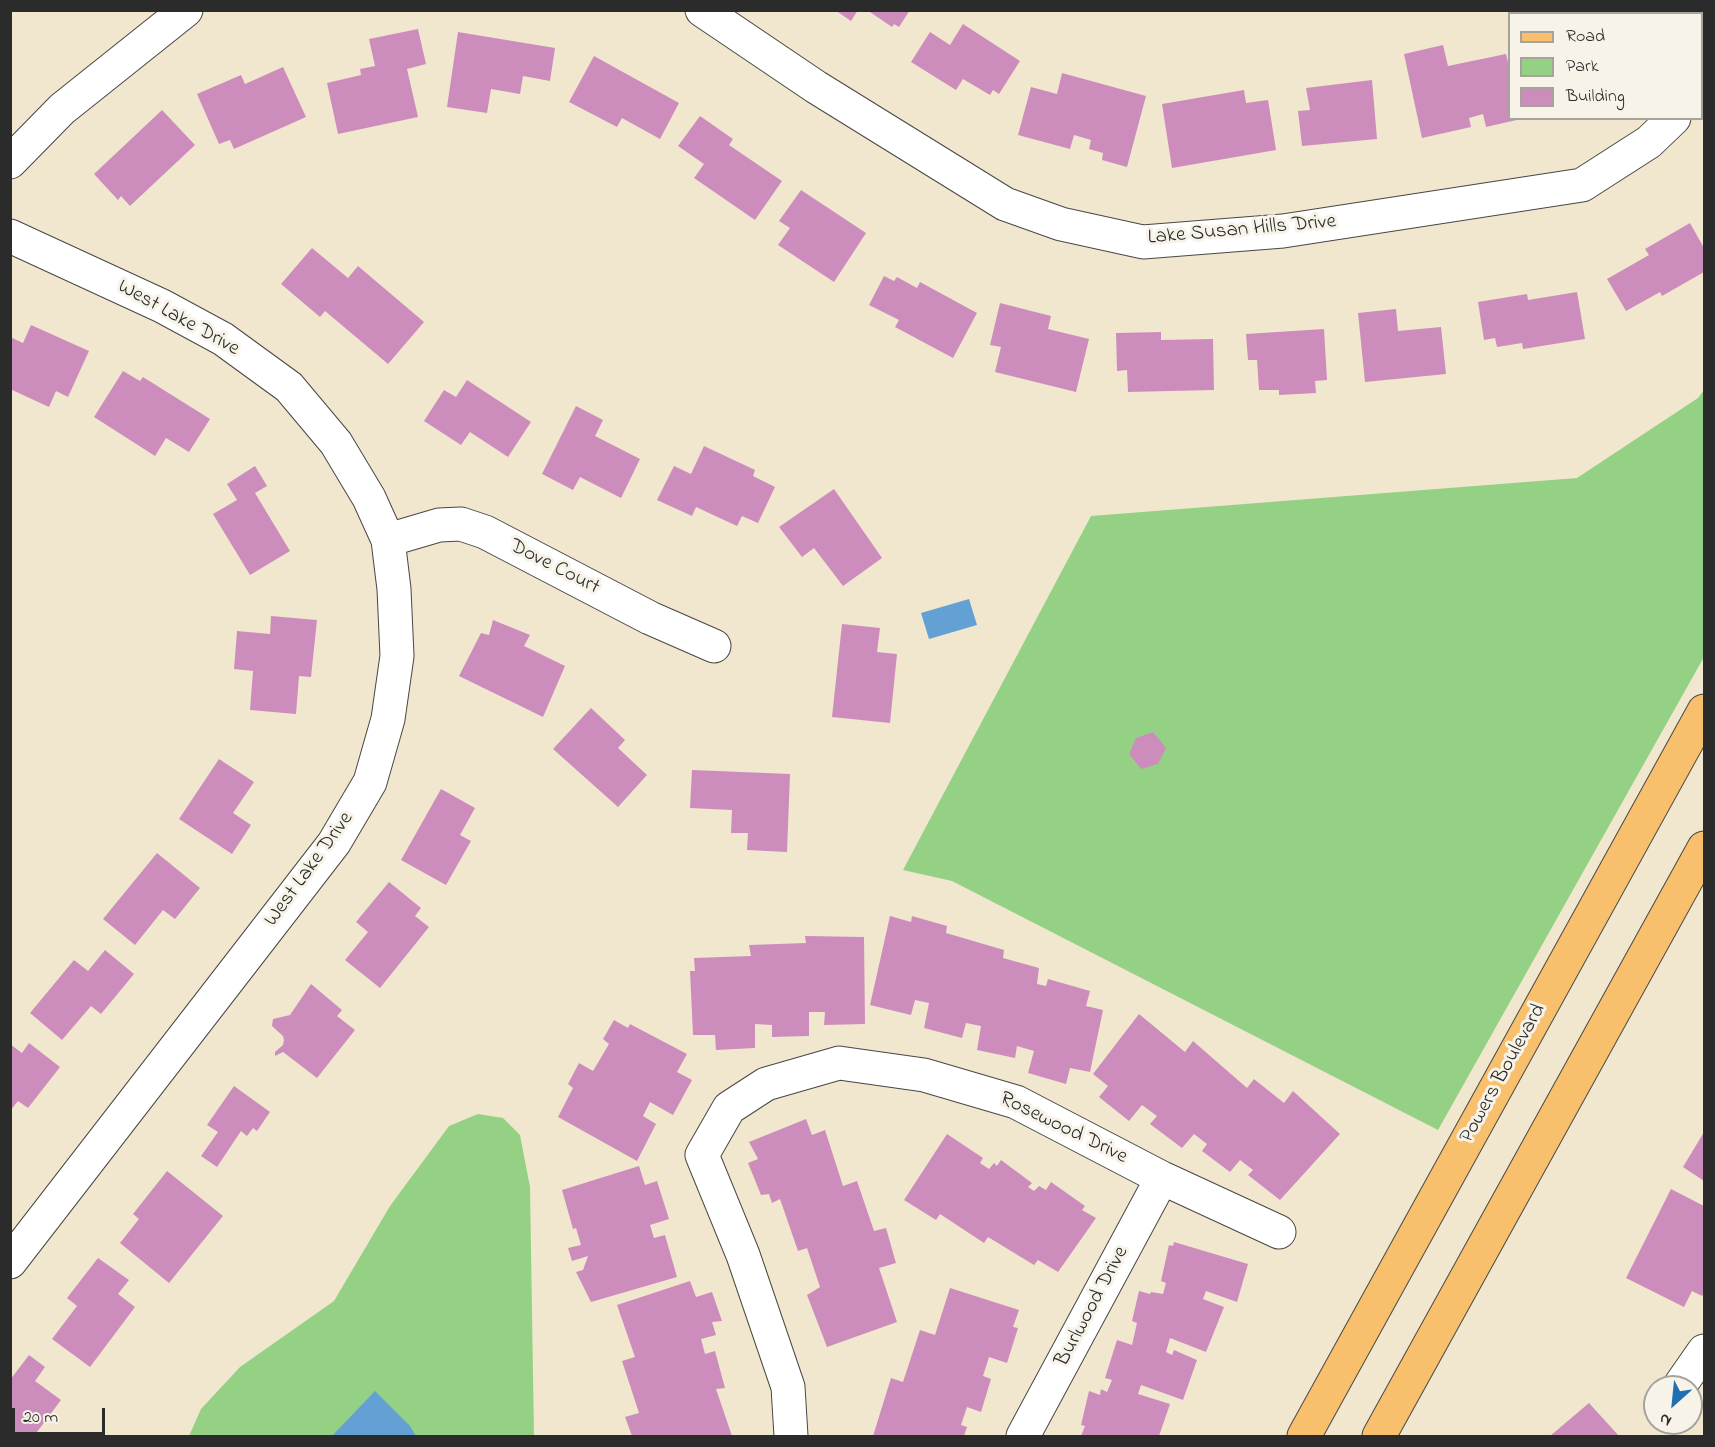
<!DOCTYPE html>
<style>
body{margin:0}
#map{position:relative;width:1715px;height:1447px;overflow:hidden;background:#f1e7cf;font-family:"Indie Flower",sans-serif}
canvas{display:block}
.frame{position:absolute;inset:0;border:12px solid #2b2b2b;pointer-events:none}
.legend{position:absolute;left:1508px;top:12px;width:195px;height:108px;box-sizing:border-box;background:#f7f3e8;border:2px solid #a5a39c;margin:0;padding:8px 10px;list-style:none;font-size:18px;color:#2b2b2b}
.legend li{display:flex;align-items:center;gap:12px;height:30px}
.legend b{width:30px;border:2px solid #a5a39c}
.north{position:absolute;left:1643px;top:1375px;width:60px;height:60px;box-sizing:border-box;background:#f7f3e8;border:2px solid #a5a39c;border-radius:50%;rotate:207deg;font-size:16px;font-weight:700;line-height:24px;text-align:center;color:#2b2b2b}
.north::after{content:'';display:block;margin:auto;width:21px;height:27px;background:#1f6fb2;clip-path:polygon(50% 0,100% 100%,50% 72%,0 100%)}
.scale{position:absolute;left:12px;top:1408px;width:93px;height:27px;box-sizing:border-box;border:3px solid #2b2b2b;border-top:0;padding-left:8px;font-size:18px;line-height:21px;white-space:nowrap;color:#2b2b2b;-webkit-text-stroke:4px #f7f3e8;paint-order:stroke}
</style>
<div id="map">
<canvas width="1715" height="1447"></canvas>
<div class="frame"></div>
<ul class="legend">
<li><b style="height:8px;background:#f8bf6c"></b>Road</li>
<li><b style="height:16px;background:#95d185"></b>Park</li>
<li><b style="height:16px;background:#cd8dbc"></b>Building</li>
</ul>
<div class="north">N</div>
<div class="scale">20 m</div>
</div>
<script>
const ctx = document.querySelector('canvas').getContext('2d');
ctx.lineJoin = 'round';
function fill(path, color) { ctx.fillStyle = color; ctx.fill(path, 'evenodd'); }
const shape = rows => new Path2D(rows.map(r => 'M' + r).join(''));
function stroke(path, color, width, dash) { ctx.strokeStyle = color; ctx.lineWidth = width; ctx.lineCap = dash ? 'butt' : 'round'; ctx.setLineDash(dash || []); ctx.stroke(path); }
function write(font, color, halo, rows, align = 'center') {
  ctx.font = font + ' "Indie Flower",sans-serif'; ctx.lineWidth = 6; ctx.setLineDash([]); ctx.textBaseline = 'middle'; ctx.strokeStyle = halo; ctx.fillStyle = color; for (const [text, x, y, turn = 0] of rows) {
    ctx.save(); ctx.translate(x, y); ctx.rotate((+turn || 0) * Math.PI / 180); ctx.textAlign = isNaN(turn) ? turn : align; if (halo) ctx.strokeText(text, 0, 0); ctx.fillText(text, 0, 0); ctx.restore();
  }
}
const green = shape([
 [1704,390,1704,657,1438,1130,952,881,903,870,1091,516,1577,478,1698,398],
 [478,1114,503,1118,520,1135,530,1187,534,1436,189,1436,201,1409,240,1367,334,1301,390,1206,449,1126]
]);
const water = shape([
 [969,599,977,625,929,639,921,613],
 [375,1391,410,1426,416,1436,332,1436]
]);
const building = shape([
 [835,10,858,10,851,21],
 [867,10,910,10,899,27,894,24,892,27],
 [1564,10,1643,10,1647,14,1561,14],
 [963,24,1020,61,999,94,993,90,990,95,963,79,956,90,911,62,930,32,950,45],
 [418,29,426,64,407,69,418,117,338,134,327,83,361,75,360,69,375,66,369,39],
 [458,32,555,48,550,81,523,76,520,94,491,89,487,113,447,107],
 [1443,45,1448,66,1506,54,1510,70,1510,118,1521,119,1486,127,1483,114,1469,118,1471,127,1422,138,1404,54],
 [594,56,679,103,660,139,622,118,617,127,569,102],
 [283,67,306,117,234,149,230,140,219,144,197,94,241,75,245,84],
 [1062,73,1146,96,1127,167,1102,160,1103,153,1089,149,1091,140,1074,135,1070,149,1018,135,1031,87,1057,94],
 [1372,80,1377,139,1302,146,1298,111,1310,110,1306,88],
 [1244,90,1246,103,1268,100,1276,150,1172,168,1162,104],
 [162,110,195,145,130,206,121,196,118,200,94,174],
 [700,116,733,139,729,145,782,181,755,220,694,178,704,164,678,146],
 [801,190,866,233,834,282,778,245,790,228,779,221],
 [1690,223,1704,248,1704,272,1662,296,1660,292,1626,311,1607,279,1649,255,1645,249],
 [312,248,348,278,358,266,424,322,388,364,325,311,320,317,281,284],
 [884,276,894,281,897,277,917,288,920,282,977,313,953,358,895,327,899,320,869,305],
 [1577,292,1585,339,1523,349,1522,343,1497,347,1495,338,1484,340,1478,302,1527,294,1528,300],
 [1000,303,1051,316,1048,329,1089,339,1076,392,995,372,1001,347,990,345],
 [1396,309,1398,331,1441,327,1446,374,1365,382,1358,313],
 [31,325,89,351,68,397,56,391,49,407,10,389,10,337,23,343],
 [1324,329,1327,380,1315,381,1316,393,1279,395,1279,390,1259,390,1257,360,1248,360,1246,334],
 [1161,332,1161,340,1213,339,1214,390,1128,392,1127,370,1117,371,1116,333],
 [123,371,140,381,143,377,210,419,189,452,166,438,155,456,94,417],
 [467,380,531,422,508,457,470,432,461,445,424,421,444,390,456,397],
 [576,406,603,420,595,436,640,459,621,498,580,477,573,490,542,474],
 [704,446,755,470,753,476,775,487,758,523,742,516,737,526,696,507,692,516,657,500,674,466,691,474],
 [255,466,267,486,255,493,290,551,250,575,213,514,237,500,227,484],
 [834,489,882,558,843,586,814,548,802,557,779,527],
 [271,616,317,620,311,677,299,676,296,714,250,710,253,671,234,669,237,631,270,634],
 [493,620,530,635,524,646,565,666,543,717,459,676,481,633,489,635],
 [842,624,880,628,877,652,897,654,890,723,832,717],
 [591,708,625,740,618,748,647,775,618,807,553,749],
 [1153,732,1166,748,1158,764,1141,769,1129,754,1136,738],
 [219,759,254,782,233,813,251,825,232,854,179,819],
 [692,770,790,774,787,852,747,850,748,833,731,833,732,810,690,808],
 [441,789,475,808,460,835,471,841,446,885,401,860],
 [157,853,200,888,175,919,163,910,135,945,103,919],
 [389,882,421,908,415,916,429,927,380,988,345,960,368,932,356,922],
 [890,916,911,922,912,916,947,926,946,933,1004,950,1003,958,1039,968,1037,984,1046,986,1048,979,1090,991,1086,1006,1103,1010,1090,1072,1070,1068,1066,1084,1028,1073,1034,1051,1017,1046,1015,1058,977,1050,981,1026,966,1023,962,1038,924,1028,929,1003,915,1000,911,1015,870,1005],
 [805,936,864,937,865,1024,824,1025,825,1012,809,1012,809,1036,772,1037,772,1025,755,1024,755,1048,716,1050,715,1035,693,1035,690,971,695,971,694,958,751,956,749,945,806,943],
 [105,950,134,974,101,1014,91,1006,62,1040,30,1013,74,960,88,971],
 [311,984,342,1010,337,1016,355,1030,317,1078,283,1052,275,1056,275,1052,283,1045,284,1040,283,1036,272,1026,273,1019,290,1015],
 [1139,1014,1185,1052,1193,1041,1247,1088,1254,1079,1284,1103,1293,1091,1340,1134,1280,1200,1248,1175,1253,1170,1240,1160,1230,1172,1202,1151,1207,1144,1194,1134,1182,1148,1150,1124,1157,1116,1142,1105,1129,1121,1099,1097,1108,1086,1093,1074],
 [614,1020,628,1028,630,1024,687,1054,677,1072,692,1080,673,1115,650,1102,643,1116,656,1124,637,1161,558,1117,573,1088,568,1084,579,1063,593,1071,609,1044,603,1039],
 [29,1043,60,1067,28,1108,18,1101,10,1111,10,1044,22,1053],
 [234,1086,270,1112,257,1131,253,1128,247,1136,241,1131,217,1167,201,1156,218,1132,207,1125],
 [806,1119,812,1135,825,1130,843,1186,857,1181,874,1231,886,1228,896,1263,879,1268,897,1322,827,1347,807,1295,820,1287,807,1248,798,1251,780,1199,772,1203,769,1194,761,1195,748,1163,758,1159,749,1142],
 [1704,1132,1704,1181,1683,1167],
 [947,1134,983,1158,980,1163,989,1169,994,1163,997,1166,1001,1160,1032,1183,1028,1187,1034,1191,1039,1186,1046,1190,1051,1182,1085,1206,1082,1210,1096,1218,1058,1272,1038,1260,1034,1265,988,1237,984,1243,940,1214,936,1220,904,1200],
 [639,1166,645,1185,657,1181,669,1219,650,1225,654,1238,665,1235,677,1277,591,1302,576,1272,583,1270,588,1256,572,1261,568,1248,581,1245,576,1228,573,1229,562,1190],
 [167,1171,223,1216,169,1283,120,1243,139,1219,133,1214],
 [1671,1189,1704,1206,1704,1292,1702,1296,1692,1291,1684,1307,1626,1278],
 [1174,1242,1248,1264,1237,1302,1206,1291,1203,1299,1224,1307,1206,1352,1170,1338,1166,1352,1172,1355,1174,1350,1197,1360,1183,1400,1141,1385,1138,1394,1170,1404,1159,1436,1081,1436,1085,1426,1081,1425,1089,1391,1100,1395,1101,1389,1107,1392,1112,1380,1105,1378,1117,1340,1132,1345,1137,1323,1132,1321,1139,1291,1150,1294,1151,1292,1163,1294,1166,1283,1161,1281,1169,1245,1173,1246],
 [98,1258,129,1280,118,1294,135,1307,90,1367,52,1339,77,1306,67,1298],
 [690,1281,696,1297,712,1292,722,1321,712,1322,716,1335,701,1339,705,1354,715,1351,725,1388,716,1389,732,1436,632,1436,625,1417,639,1413,622,1361,635,1357,617,1305],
 [950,1288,1019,1310,1013,1327,1018,1328,1007,1363,989,1357,983,1376,991,1379,981,1412,967,1407,961,1425,967,1427,964,1436,873,1436,891,1378,903,1382,920,1330,935,1335],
 [29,1355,45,1367,35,1381,61,1400,34,1436,10,1436,10,1380],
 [1589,1403,1619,1436,1550,1436]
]);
const minor = shape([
 [702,10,816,87,1005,204,1061,224,1143,242,1283,231,1582,185,1649,142,1674,118],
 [1702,92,1704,90],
 [10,162,62,109,186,10],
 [10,236,162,306,223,339,289,387,336,443,369,498,388,540,394,589,397,656,388,719,370,782,334,843,10,1262],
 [388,540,439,525,461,524,485,532,650,618,714,646],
 [1681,1384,1704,1351],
 [791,1436,788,1387,743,1255,702,1155,729,1108,766,1084,839,1063,924,1075,1016,1102,1162,1178,1279,1232],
 [1023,1436,1162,1178]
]);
const major = shape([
 [1304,1436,1704,711],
 [1379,1436,1704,848]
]);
const streetNames = [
 ["Lake Susan Hills Drive",1242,231,-5],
 ["West Lake Drive",178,319,29],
 ["Dove Court",554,568,27],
 ["West Lake Drive",310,870,-54],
 ["Powers Boulevard",1504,1074,-61],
 ["Rosewood Drive",1063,1129,26],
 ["Burlwood Drive",1093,1307,-62]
];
fill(green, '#95d185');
fill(water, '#63a1d5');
fill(building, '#cd8dbc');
stroke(minor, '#494744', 35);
stroke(major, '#494744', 35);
stroke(minor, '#fff', 33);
stroke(major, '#f8bf6c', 33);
write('21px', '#2b2b2b', '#f7f3e8', streetNames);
</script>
